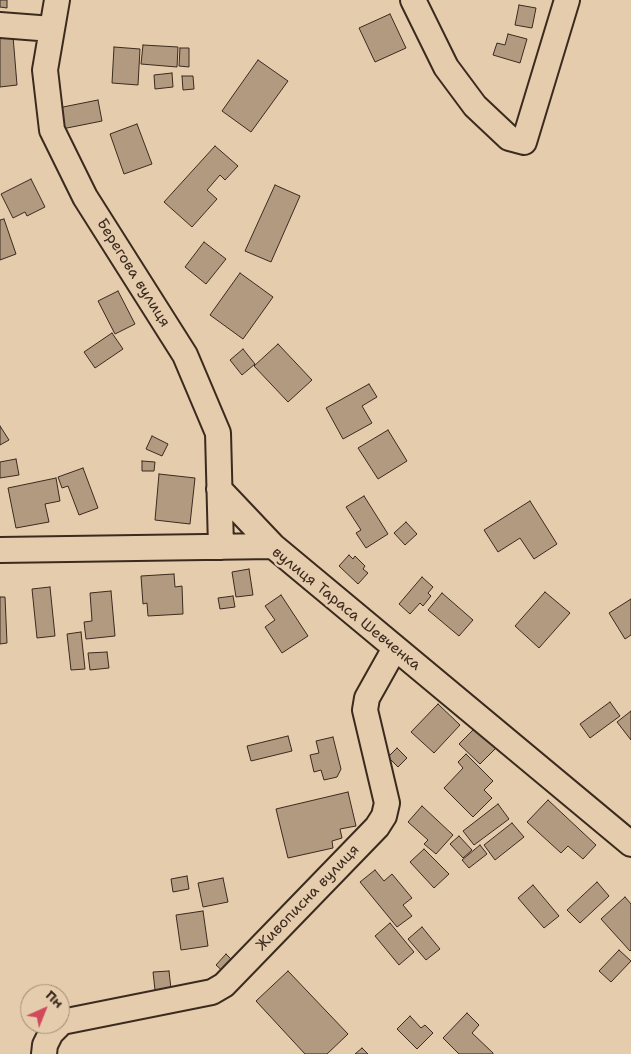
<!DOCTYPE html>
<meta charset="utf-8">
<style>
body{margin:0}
#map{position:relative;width:631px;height:1054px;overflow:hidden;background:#e5ccad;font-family:"Shantell Sans",sans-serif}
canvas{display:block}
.north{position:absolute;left:20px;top:984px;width:50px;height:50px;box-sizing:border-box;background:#e5ccad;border:1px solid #a18b74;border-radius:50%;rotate:44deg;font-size:14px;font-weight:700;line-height:20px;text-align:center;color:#3b2a1e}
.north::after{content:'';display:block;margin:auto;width:18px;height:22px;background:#d1495b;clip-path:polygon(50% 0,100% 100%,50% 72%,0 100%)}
</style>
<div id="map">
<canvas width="631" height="1054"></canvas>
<div class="north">Пн</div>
</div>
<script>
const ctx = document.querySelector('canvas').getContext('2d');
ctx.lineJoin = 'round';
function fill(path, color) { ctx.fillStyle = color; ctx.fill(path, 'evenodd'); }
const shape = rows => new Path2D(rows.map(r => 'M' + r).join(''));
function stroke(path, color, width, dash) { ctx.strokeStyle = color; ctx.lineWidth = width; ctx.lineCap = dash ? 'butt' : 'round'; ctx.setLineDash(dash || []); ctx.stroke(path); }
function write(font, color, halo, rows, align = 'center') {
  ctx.font = font + ' "Shantell Sans",sans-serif'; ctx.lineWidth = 5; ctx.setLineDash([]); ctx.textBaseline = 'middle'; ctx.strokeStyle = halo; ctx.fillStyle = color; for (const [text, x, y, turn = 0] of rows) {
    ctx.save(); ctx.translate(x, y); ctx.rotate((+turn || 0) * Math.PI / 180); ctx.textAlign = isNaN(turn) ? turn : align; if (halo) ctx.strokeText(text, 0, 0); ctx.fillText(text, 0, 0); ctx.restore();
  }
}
const building = shape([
 [0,0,7,0,7,8,0,7,0,0],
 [519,5,536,8,532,28,515,25,519,5],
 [390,14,406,48,375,62,359,28,390,14],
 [508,34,527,39,520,63,493,55,497,43,505,45,508,34],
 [13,36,17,85,0,87,0,37,13,36],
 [143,45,178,47,177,67,141,64,143,45],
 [114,47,140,49,138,85,112,83,114,47],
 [180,48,189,48,189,67,179,66,180,48],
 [258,60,288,81,251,132,222,111,258,60],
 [172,73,173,87,155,89,154,75,172,73],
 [182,76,193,76,194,89,183,90,182,76],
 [98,100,102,121,62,129,58,108,98,100],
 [137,124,152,164,124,174,110,134,137,124],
 [215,146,238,166,225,180,220,175,207,190,217,199,192,227,164,202,215,146],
 [31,179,45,207,27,216,25,212,13,218,1,194,31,179],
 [275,185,300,196,271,262,245,251,275,185],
 [4,219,16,254,0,260,0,220,4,219],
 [204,242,226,259,206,284,185,267,204,242],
 [240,273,273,297,243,339,210,315,240,273],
 [118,291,135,324,115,334,98,301,118,291],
 [112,333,123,349,95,368,84,352,112,333],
 [278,344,312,380,288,402,254,366,278,344],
 [243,349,255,364,242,375,230,360,243,349],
 [369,384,377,397,362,406,372,423,343,439,326,408,369,384],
 [0,426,9,440,0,445,0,426],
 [388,430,407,461,378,479,358,448,388,430],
 [152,436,168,444,162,456,146,449,152,436],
 [16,459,19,475,0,478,0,462,16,459],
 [142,461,155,462,154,471,142,471,142,461],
 [83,468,98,508,79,515,68,486,62,488,58,477,83,468],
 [159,474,195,478,190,524,155,520,159,474],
 [56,478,60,501,45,504,49,522,16,528,8,488,56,478],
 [364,496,388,534,366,548,356,533,361,530,346,507,364,496],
 [530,501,557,544,534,559,520,538,498,552,484,530,530,501],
 [406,522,417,534,405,545,394,533,406,522],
 [349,555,353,559,355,556,365,566,363,569,368,573,358,584,339,566,349,555],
 [249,569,253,595,236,597,232,572,249,569],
 [174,574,175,587,182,586,183,614,148,616,147,603,143,604,141,576,174,574],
 [422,577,433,587,428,593,431,596,423,606,420,603,410,614,399,604,422,577],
 [50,587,55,636,37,638,32,589,50,587],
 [111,591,115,636,86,639,84,622,92,621,90,593,111,591],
 [545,592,570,613,539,648,515,626,545,592],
 [442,593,473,620,459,636,428,610,442,593],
 [281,595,308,636,282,653,265,627,275,620,265,606,281,595],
 [233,596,235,607,220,609,218,598,233,596],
 [0,597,5,597,7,643,0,644,0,597],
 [631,599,631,635,625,639,609,613,631,599],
 [81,632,85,669,71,670,67,634,81,632],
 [107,652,109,668,90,670,88,653,107,652],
 [610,702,620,716,590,738,580,724,610,702],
 [438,704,460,725,434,753,411,732,438,704],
 [631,711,631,740,617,722,631,711],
 [475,728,496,748,480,764,459,744,475,728],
 [288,736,292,751,251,761,247,746,288,736],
 [333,737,341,769,337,777,324,780,321,770,314,772,310,755,319,753,316,741,333,737],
 [397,748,407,758,398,767,388,757,397,748],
 [466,754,493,781,484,790,492,798,473,817,444,788,463,768,458,762,466,754],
 [348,792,356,826,340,829,342,838,332,841,333,848,288,858,276,809,348,792],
 [548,800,596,845,583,859,568,846,561,853,527,822,548,800],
 [498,804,509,819,474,845,463,831,498,804],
 [422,806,453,835,436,854,424,844,428,840,408,822,422,806],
 [512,823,524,837,495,860,484,845,512,823],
 [459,836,472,850,463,858,450,844,459,836],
 [480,845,487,854,469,868,462,860,480,845],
 [424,849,449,874,434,888,410,862,424,849],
 [375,870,384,881,392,874,412,898,403,905,412,916,397,927,360,882,375,870],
 [187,876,189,889,173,892,171,879,187,876],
 [223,878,228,902,203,907,198,883,223,878],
 [597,882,609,896,580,923,567,910,597,882],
 [533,885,559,916,544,928,518,898,533,885],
 [625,897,631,904,631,950,630,951,601,919,625,897],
 [203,911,208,946,181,950,176,915,203,911],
 [390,923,414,952,399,965,375,936,390,923],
 [422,927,440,949,426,960,408,939,422,927],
 [619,950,631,961,611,982,599,971,619,950],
 [226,954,237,965,227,975,216,965,226,954],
 [169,971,172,998,156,999,153,972,169,971],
 [288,971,348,1034,327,1054,305,1054,256,1001,288,971],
 [467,1013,479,1025,472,1033,493,1053,493,1054,459,1054,443,1038,467,1013],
 [410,1016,421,1028,425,1025,433,1033,417,1049,397,1029,410,1016],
 [362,1048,368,1054,355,1054,362,1048]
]);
const minor = shape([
 [57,0,45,70,52,130,85,197,185,355,218,433,221,547],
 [413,0,446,67,475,106,509,138,524,142,567,0],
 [0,25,52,29],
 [219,489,273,546,631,844],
 [0,550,273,546],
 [60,1024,62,1022,212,992,224,985,377,827,384,816,387,803,365,710,367,698,395,648],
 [44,1054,45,1045,51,1033,60,1024]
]);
const streetNames = [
 ["Берегова вулиця",133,273,58],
 ["вулиця Тараса Шевченка",346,609,39],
 ["Живописна вулиця",308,898,-46]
];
fill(building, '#b19a80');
stroke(building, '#3b2a1e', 1);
stroke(minor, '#3b2a1e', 28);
stroke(minor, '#e5ccad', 24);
write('15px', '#3b2a1e', '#e5ccad', streetNames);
</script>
